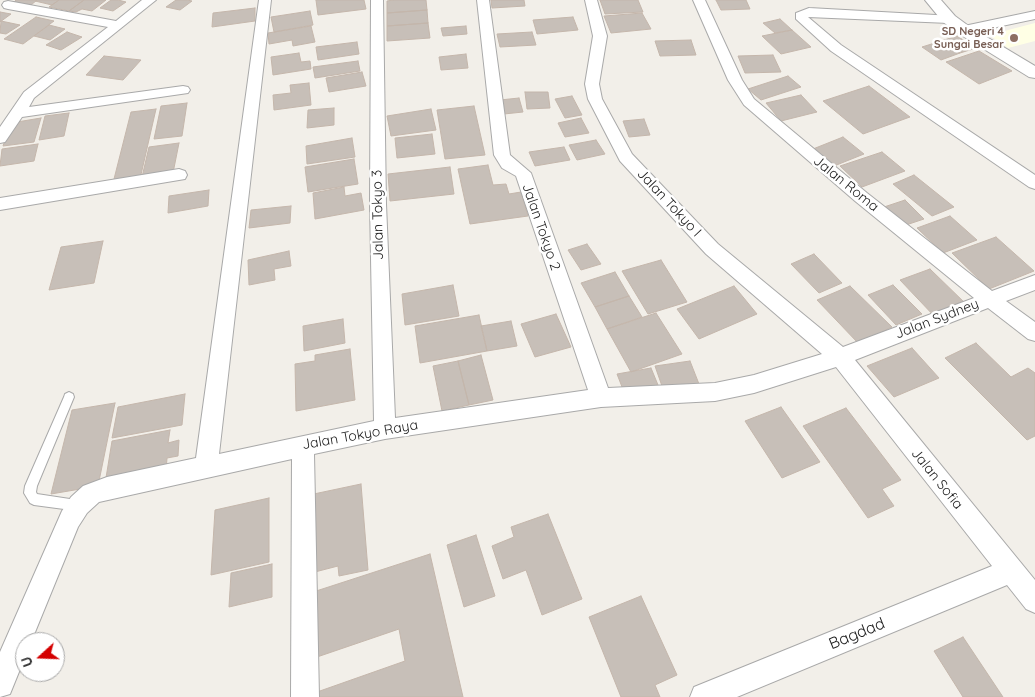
<!DOCTYPE html>
<style>
body{margin:0}
#map{position:relative;width:1035px;height:697px;overflow:hidden;background:#f2efe9;font-family:Quicksand,sans-serif}
canvas{display:block}
.north{position:absolute;left:15px;top:632px;width:50px;height:50px;box-sizing:border-box;background:#fff;border:1px solid #a7a7a7;border-radius:50%;rotate:250deg;font-size:14px;font-weight:700;line-height:20px;text-align:center;color:#222}
.north::after{content:'';display:block;margin:auto;width:18px;height:22px;background:#d40000;clip-path:polygon(50% 0,100% 100%,50% 72%,0 100%)}
</style>
<div id="map">
<canvas width="1035" height="697"></canvas>
<div class="north">U</div>
</div>
<script>
const ctx = document.querySelector('canvas').getContext('2d');
ctx.lineJoin = 'round';
function fill(path, color) { ctx.fillStyle = color; ctx.fill(path, 'evenodd'); }
const shape = rows => new Path2D(rows.map(r => 'M' + r).join(''));
function stroke(path, color, width, dash) { ctx.strokeStyle = color; ctx.lineWidth = width; ctx.lineCap = dash ? 'butt' : 'round'; ctx.setLineDash(dash || []); ctx.stroke(path); }
function write(font, color, halo, rows, align = 'center') {
  ctx.font = font + ' Quicksand,sans-serif'; ctx.lineWidth = 5; ctx.setLineDash([]); ctx.textBaseline = 'middle'; ctx.strokeStyle = halo; ctx.fillStyle = color; for (const [text, x, y, turn = 0] of rows) {
    ctx.save(); ctx.translate(x, y); ctx.rotate((+turn || 0) * Math.PI / 180); ctx.textAlign = isNaN(turn) ? turn : align; if (halo) ctx.strokeText(text, 0, 0); ctx.fillText(text, 0, 0); ctx.restore();
  }
}
const education = shape([
 [1035,23,1035,41,1008,48,989,35]
]);
const building = shape([
 [16,0,37,0,31,5,14,2,16,0],
 [37,0,59,0,52,5,35,1,37,0],
 [59,0,84,0,69,11,49,7,59,0],
 [84,0,106,0,92,11,82,9,76,12,69,11,84,0],
 [111,0,118,0,126,2,113,11,100,8,111,0],
 [176,0,187,0,192,1,180,10,166,7,176,0],
 [316,0,364,0,366,9,318,15,316,0],
 [393,0,426,0,427,10,387,13,387,1,393,0],
 [491,0,524,0,525,6,492,8,491,0],
 [600,0,638,0,643,12,605,14,600,0],
 [716,0,746,0,750,9,721,10,716,0],
 [255,8,255,21,212,27,213,13,255,8],
 [427,10,428,23,387,26,387,13,427,10],
 [310,11,313,25,274,32,271,17,310,11],
 [0,12,11,14,0,22,0,12],
 [642,13,651,29,611,33,604,16,642,13],
 [36,17,54,21,23,44,4,39,36,17],
 [573,17,578,30,537,34,533,20,573,17],
 [780,19,792,30,775,33,763,23,780,19],
 [1,21,20,25,6,34,0,33,1,21],
 [428,23,430,38,387,41,387,26,428,23],
 [49,25,65,29,50,40,34,36,49,25],
 [311,26,315,42,293,46,292,40,269,44,268,33,311,26],
 [466,26,467,34,443,36,441,28,466,26],
 [792,30,811,47,781,54,762,36,792,30],
 [67,32,82,37,61,50,46,45,67,32],
 [532,32,536,45,500,47,497,34,532,32],
 [957,36,976,48,960,53,941,41,957,36],
 [691,40,696,55,660,56,655,41,691,40],
 [941,41,960,53,941,60,922,47,941,41],
 [357,42,359,54,318,60,316,47,357,42],
 [979,51,1012,71,979,84,946,62,979,51],
 [299,53,301,62,310,61,311,69,273,75,271,57,299,53],
 [466,54,468,68,441,70,439,57,466,54],
 [773,55,781,72,745,73,738,56,773,55],
 [104,56,141,60,123,80,86,75,104,56],
 [358,61,360,71,315,78,313,67,358,61],
 [362,72,366,86,329,92,326,78,362,72],
 [788,76,801,87,761,100,748,89,788,76],
 [309,83,311,105,274,110,273,95,291,93,290,85,309,83],
 [869,86,910,117,863,134,823,101,869,86],
 [525,92,548,92,550,108,527,109,525,92],
 [801,95,817,112,781,121,766,103,801,95],
 [572,96,582,115,565,118,555,99,572,96],
 [519,98,523,112,504,114,500,100,519,98],
 [187,103,182,136,154,139,161,106,187,103],
 [474,106,485,155,445,159,437,110,474,106],
 [334,108,334,125,307,128,308,110,334,108],
 [156,109,140,179,113,183,131,112,156,109],
 [431,109,436,130,391,136,387,116,431,109],
 [69,113,64,136,39,140,45,116,69,113],
 [41,118,34,142,3,146,11,123,41,118],
 [581,118,589,133,565,137,558,123,581,118],
 [644,119,650,135,629,137,623,121,644,119],
 [432,134,435,154,397,158,395,138,432,134],
 [843,137,864,154,834,166,813,149,843,137],
 [352,138,355,157,307,164,306,146,352,138],
 [596,140,605,154,577,160,569,145,596,140],
 [179,143,173,173,142,177,149,147,179,143],
 [38,144,34,161,0,166,2,149,38,144],
 [564,147,570,160,535,166,529,152,564,147],
 [882,152,905,171,862,187,840,166,882,152],
 [354,159,358,184,308,192,305,167,354,159],
 [488,165,493,185,506,184,509,194,521,192,528,216,470,224,458,169,488,165],
 [450,167,454,194,390,201,388,174,450,167],
 [914,175,954,207,932,216,893,184,914,175],
 [344,187,345,196,361,193,364,210,315,219,313,193,344,187],
 [209,190,208,206,168,213,169,196,209,190],
 [905,200,924,219,903,226,884,207,905,200],
 [291,206,290,223,249,228,251,210,291,206],
 [950,216,977,240,943,253,917,228,950,216],
 [996,237,1034,271,989,289,952,253,996,237],
 [103,241,94,283,49,290,61,247,103,241],
 [587,244,601,264,581,270,568,250,587,244],
 [289,251,291,266,274,269,275,280,249,285,248,260,289,251],
 [814,254,842,283,819,293,791,264,814,254],
 [661,260,687,302,648,314,622,271,661,260],
 [930,269,967,305,936,318,900,280,930,269],
 [615,272,629,296,595,307,581,283,615,272],
 [453,285,459,316,405,325,402,294,453,285],
 [893,285,922,314,896,325,868,295,893,285],
 [734,286,757,314,699,339,677,309,734,286],
 [850,286,892,327,858,343,817,300,850,286],
 [629,296,642,317,607,329,595,307,629,296],
 [656,313,682,354,631,372,607,329,656,313],
 [556,314,571,347,535,357,521,324,556,314],
 [479,315,487,351,420,363,415,326,479,315],
 [343,319,345,343,304,351,303,326,343,319],
 [511,321,517,346,487,351,481,326,511,321],
 [976,343,1011,377,1028,368,1035,373,1035,436,1027,440,945,358,976,343],
 [912,348,939,378,894,397,867,366,912,348],
 [350,349,355,400,296,411,295,364,315,361,315,355,350,349],
 [481,355,493,400,469,405,458,361,481,355],
 [458,361,469,405,442,411,433,366,458,361],
 [690,361,699,384,663,389,655,366,690,361],
 [651,368,658,385,624,392,617,374,651,368],
 [185,394,182,425,112,438,118,407,185,394],
 [115,403,98,486,51,494,72,410,115,403],
 [781,407,820,462,782,478,745,421,781,407],
 [846,408,901,480,882,489,894,506,868,518,803,426,846,408],
 [170,430,168,443,179,440,178,456,167,458,166,472,105,484,112,441,170,430],
 [361,484,368,570,339,576,338,566,311,573,309,495,361,484],
 [269,498,269,562,211,575,215,510,269,498],
 [548,514,582,599,542,615,526,570,503,579,492,546,514,537,511,527,548,514],
 [476,535,495,596,464,607,447,545,476,535],
 [430,554,463,697,318,697,317,692,405,661,399,629,317,657,310,593,430,554],
 [272,564,272,597,229,607,231,573,272,564],
 [641,596,677,675,655,685,660,697,621,697,589,617,641,596],
 [963,637,1003,697,963,697,934,651,963,637]
]);
const service = shape([
 [69,392,73,394,74,397,37,486,36,492,37,494,83,501,85,505,83,509,79,511,34,505,30,503,24,493,25,486,64,397,65,394,69,392]
]);
const minor = shape([
 [142,0,156,0,34,98,29,107,183,86,188,87,190,90,188,93,22,117,5,142,0,143,0,127,24,92,108,27,8,9,4,8,2,5,4,2,8,1,116,21,142,0],
 [259,0,271,0,219,454,374,421,370,204,371,0,383,0,386,204,395,418,588,390,516,176,502,168,494,155,477,0,489,0,510,155,531,173,608,388,715,383,754,375,822,354,706,254,620,161,588,99,585,84,593,36,585,0,597,0,607,36,599,84,602,99,632,154,718,244,843,347,974,298,855,201,744,105,728,80,693,0,705,0,742,80,754,99,867,193,992,291,1035,275,1035,290,1006,301,1035,322,1035,341,1028,339,988,308,855,360,1035,580,1035,613,1026,609,1007,585,737,697,690,697,694,687,992,566,836,367,754,393,715,401,601,407,385,439,314,454,319,697,291,697,292,459,99,502,87,513,78,527,31,642,25,642,25,657,10,694,0,697,0,652,62,511,71,497,83,486,107,477,196,458,259,0],
 [809,8,954,16,955,19,949,23,808,17,841,45,1035,175,1035,189,1029,187,831,51,796,19,796,13,809,8],
 [1035,11,1035,19,964,34,957,30,964,26,1035,11],
 [179,169,185,171,187,175,185,179,0,210,0,198,179,169]
]);
const tertiary = shape([
 [925,0,941,0,955,16,970,27,1035,66,1035,78,1029,77,958,33,943,22,925,0]
]);
const markers = [
 [1014,38,5,"#8d6e63"]
];
const farEducationnames = [
 ["SD Negeri 4",1004,32],
 ["Sungai Besar",1004,45]
];
const streetNames = [
 ["Jalan Roma",846,184,39],
 ["Jalan Tokyo I",669,203,47],
 ["Jalan Tokyo 3",378,215,-91],
 ["Jalan Tokyo 2",541,227,71],
 ["Jalan Sydney",937,319,-21],
 ["Jalan Tokyo Raya",360,435,-10],
 ["Jalan Sofia",937,479,51]
];
const nearStreetnames = [
 ["Bagdad",857,634,-22]
];
fill(education, '#ffffe5');
fill(building, '#c7bfb8');
stroke(building, '#c4b6ab', 1);
stroke(service, '#a9a9a9', 2);
stroke(minor, '#a9a9a9', 2);
stroke(tertiary, '#a9a9a9', 2);
fill(service, '#fff');
fill(minor, '#fff');
fill(tertiary, '#fff');
for (const [x, y, r, color] of markers) { const dot = new Path2D(); dot.arc(x, y, r, 0, 2 * Math.PI); ctx.fillStyle = color; ctx.fill(dot); stroke(dot, '#fff', 2); }
write('bold 11px', '#785e54', '#fff', farEducationnames, 'right');
write('14px', '#222', '#fff', streetNames);
write('16px', '#222', '#fff', nearStreetnames);
</script>
